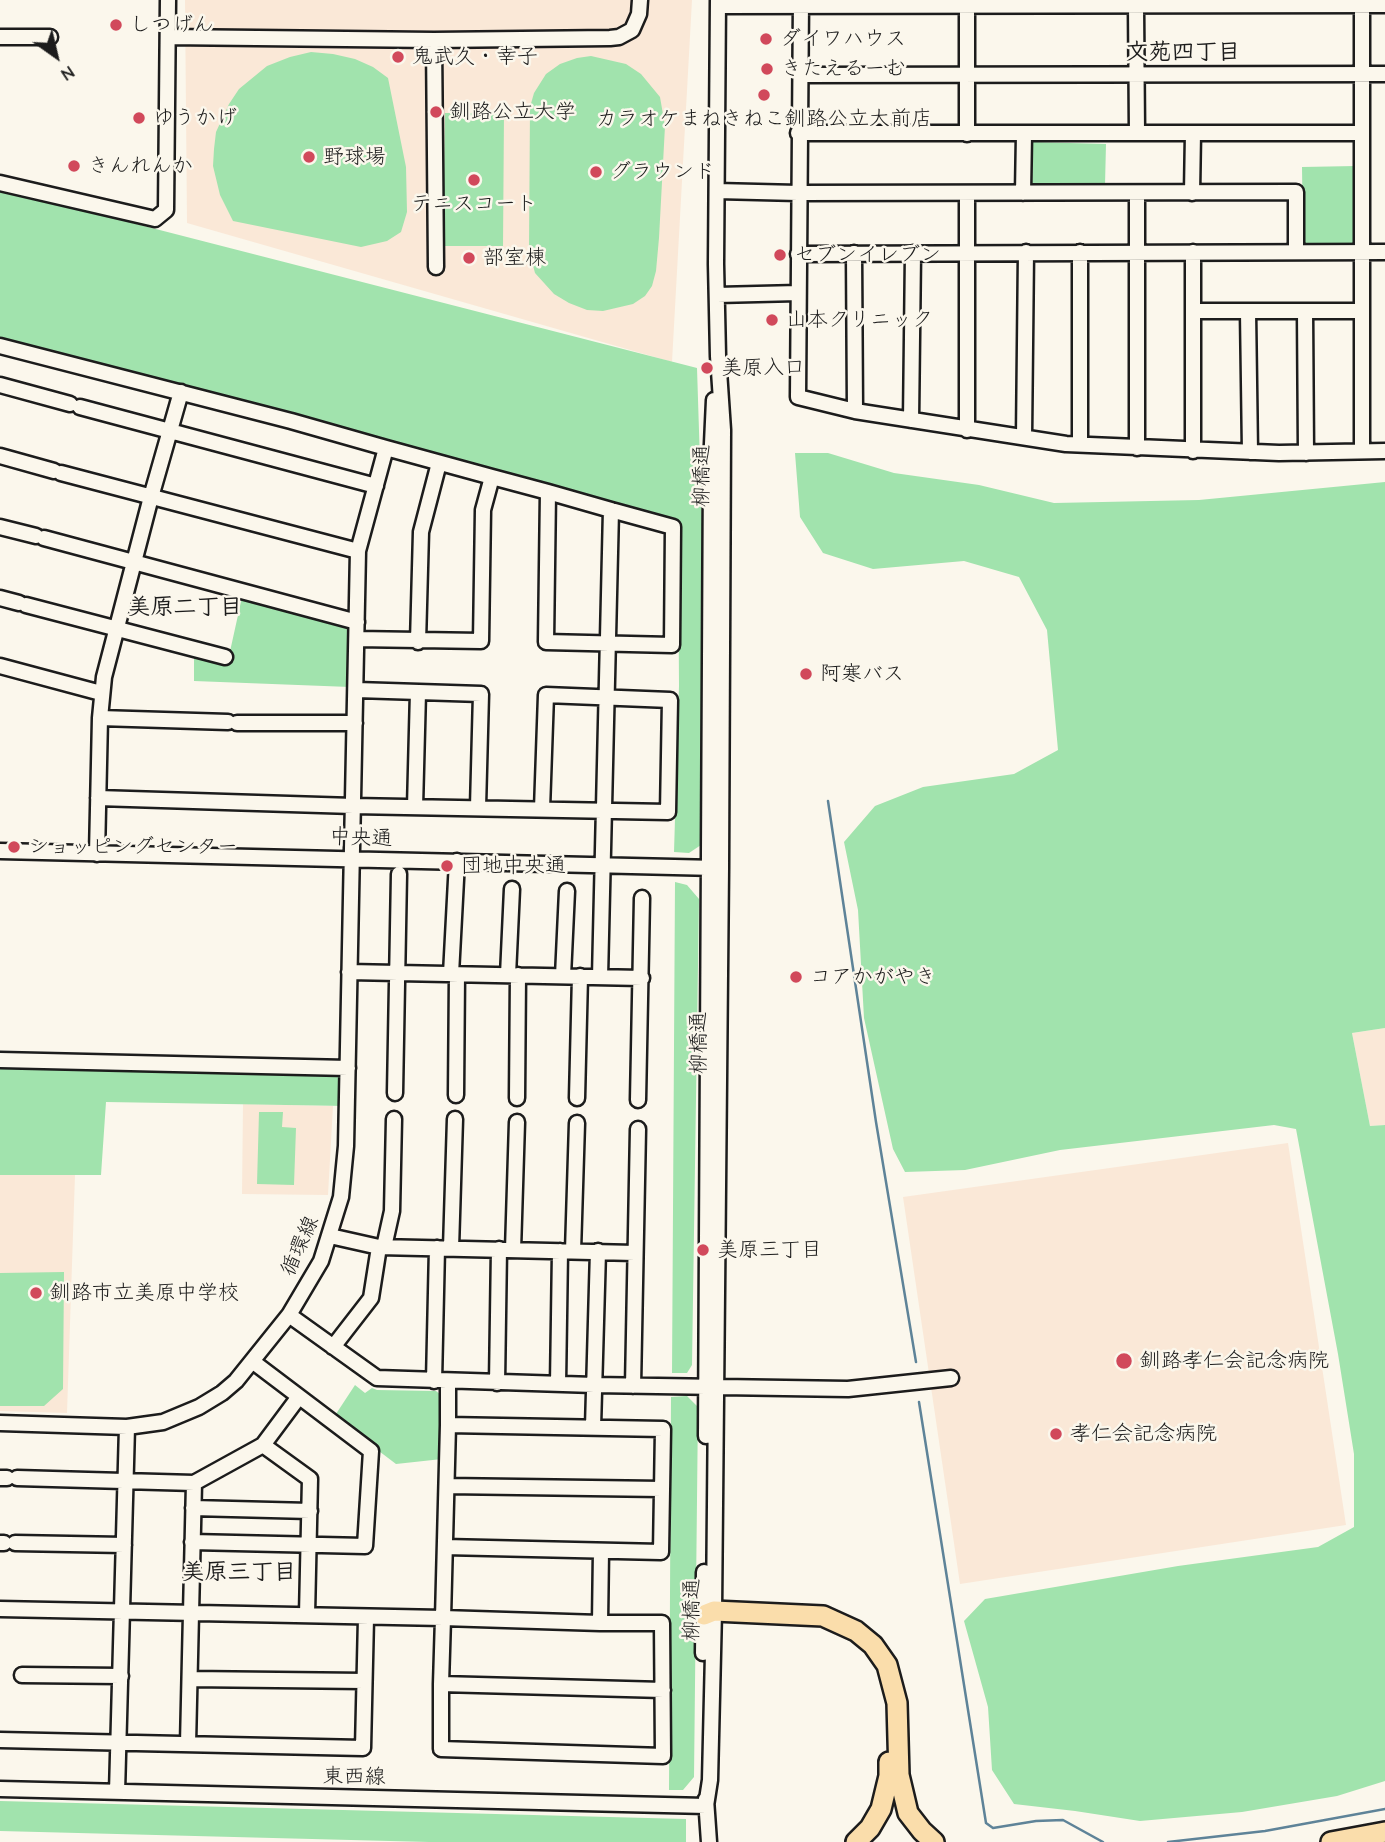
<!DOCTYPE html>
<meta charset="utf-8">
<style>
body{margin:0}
#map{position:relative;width:1385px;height:1842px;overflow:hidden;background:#fbf7ec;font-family:"Comic Neue",sans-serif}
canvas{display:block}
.north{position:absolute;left:21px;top:21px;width:70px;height:70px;-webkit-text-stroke:5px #fbf7ec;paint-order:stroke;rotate:146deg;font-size:19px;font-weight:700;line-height:28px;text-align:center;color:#1c1c1c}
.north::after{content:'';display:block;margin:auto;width:24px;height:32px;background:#1c1c1c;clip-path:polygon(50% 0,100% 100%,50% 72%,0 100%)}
</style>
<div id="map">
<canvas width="1385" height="1842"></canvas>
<div class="north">N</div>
</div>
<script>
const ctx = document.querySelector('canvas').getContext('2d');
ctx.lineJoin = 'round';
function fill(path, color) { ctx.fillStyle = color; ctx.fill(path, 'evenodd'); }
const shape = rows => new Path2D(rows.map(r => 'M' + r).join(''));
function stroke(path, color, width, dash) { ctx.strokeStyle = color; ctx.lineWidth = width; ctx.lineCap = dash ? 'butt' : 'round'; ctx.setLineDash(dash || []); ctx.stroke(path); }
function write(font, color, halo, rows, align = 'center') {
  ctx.font = font + ' "Comic Neue","Klee One",sans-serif'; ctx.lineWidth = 5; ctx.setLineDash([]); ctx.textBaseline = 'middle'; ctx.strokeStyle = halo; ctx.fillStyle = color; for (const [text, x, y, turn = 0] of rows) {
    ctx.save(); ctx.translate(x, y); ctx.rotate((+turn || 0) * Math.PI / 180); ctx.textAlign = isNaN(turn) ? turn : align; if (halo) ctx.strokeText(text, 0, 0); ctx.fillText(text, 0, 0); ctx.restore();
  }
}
const built = shape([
 [185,0,692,0,672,362,187,223],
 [1385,1028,1385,1125,1370,1126,1352,1033],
 [243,1104,333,1106,328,1195,242,1194],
 [1288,1143,1346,1525,960,1584,903,1197],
 [0,1175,75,1175,67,1413,0,1411]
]);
const green = shape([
 [311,52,333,54,355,59,373,67,388,78,406,167,407,212,401,232,387,241,361,247,233,221,220,195,213,166,214,149,216,132,229,104,239,89,267,66,290,57],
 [591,56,626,64,641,74,660,97,665,126,659,238,656,271,652,286,645,296,633,304,603,311,587,310,569,303,554,294,535,273,529,250,530,107,534,93,546,74,560,64,577,58],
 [445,113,504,113,503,246,443,246],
 [1033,142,1106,144,1105,185,1032,184],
 [1356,166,1356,245,1303,245,1302,167],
 [0,189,697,368,702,525,701,845,689,853,674,852,679,686,678,520,0,340],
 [795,453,828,453,894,473,979,485,1054,503,1199,500,1385,482,1385,1028,1352,1033,1370,1126,1385,1125,1385,1781,1337,1796,1242,1812,1140,1821,1075,1811,1014,1804,992,1770,988,1707,964,1621,985,1599,1178,1566,1318,1547,1354,1527,1354,1454,1338,1354,1296,1129,1274,1125,1060,1150,965,1170,905,1172,893,1149,864,1018,858,910,844,842,875,806,923,787,1014,774,1058,750,1047,630,1019,577,964,561,873,569,823,553,800,517],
 [242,597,350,626,350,687,194,681,194,655,227,665],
 [675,882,687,885,699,899,692,1365,687,1373,672,1373],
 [0,1060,348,1068,346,1106,106,1102,101,1175,0,1175],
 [259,1112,283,1112,282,1127,296,1128,294,1185,257,1184],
 [64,1272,63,1389,44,1406,0,1406,0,1273],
 [355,1385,365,1393,372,1388,377,1390,436,1391,441,1395,442,1459,396,1464,334,1417],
 [687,1396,698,1407,694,1777,683,1790,669,1790,671,1397],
 [0,1801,686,1819,686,1842,429,1842,0,1831]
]);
const stream = shape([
 [828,801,876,1122,916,1362],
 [919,1402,986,1823,993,1828,1036,1821,1063,1820,1103,1842],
 [1168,1842,1265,1831,1385,1809]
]);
const minor = shape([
 [801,0,798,397,855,411,1066,444,1279,453,1385,451],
 [967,0,967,134],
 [1362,5,1362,451],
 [718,6,1385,5],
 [1136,6,1137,133],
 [0,37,50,37],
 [168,37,434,40,610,38,619,37,632,30,639,14,640,0],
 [434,40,436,267],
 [801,75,1385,74],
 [798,133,1362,133],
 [0,183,155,219,166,210,168,0],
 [717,191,798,193,1296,192,1296,251],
 [967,193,967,430],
 [1023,193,1024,134],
 [1137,193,1137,448],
 [1192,193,1193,133],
 [1193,252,1193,451],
 [854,253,855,411],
 [798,254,1385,252],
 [717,295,798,293],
 [1193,311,1362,311],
 [1305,311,1306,453],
 [1248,312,1250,452],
 [0,346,291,421,386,448,492,477,548,492,611,510,673,527,672,645,546,642,548,492],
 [0,385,70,404],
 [80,407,376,486],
 [911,420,913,253],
 [1024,437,1026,252],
 [1080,444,1080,252],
 [0,456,54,471],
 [61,473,358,551],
 [0,527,36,536],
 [44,538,357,622],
 [0,598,19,603],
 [26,605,225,657],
 [357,639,481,641,483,510,492,477],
 [418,642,421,532,439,463],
 [0,666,101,693],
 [357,690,481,694,478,807],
 [100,718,228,722],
 [237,723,355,723],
 [98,798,353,806,668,812,670,700,546,695,542,809],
 [415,807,418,692],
 [0,851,716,868],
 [97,854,100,718,104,677,151,497,181,392],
 [349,972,642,978],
 [451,974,457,861],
 [508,975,512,889],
 [563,976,567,891],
 [600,977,611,510],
 [0,1060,348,1068],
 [395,1093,399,874],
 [456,1095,457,974],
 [517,1098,518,975],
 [577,1098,580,976],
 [638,1100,642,898],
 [330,1236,379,1247,635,1253],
 [384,1247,392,1211,394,1119],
 [451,1248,455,1119],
 [513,1250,517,1122],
 [573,1251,577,1123],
 [289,1315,377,1378,594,1385,848,1389,951,1378],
 [333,1347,371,1298,379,1247],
 [434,1381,437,1248],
 [497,1383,499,1249],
 [558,1384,560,1251],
 [633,1386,638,1129],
 [0,1423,127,1427,163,1422,199,1407,222,1393,236,1381,289,1315,321,1261,341,1197,346,1146,358,551,386,448],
 [593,1427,598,1251],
 [706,1436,711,465,714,400],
 [263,1445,310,1479,307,1615],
 [0,1478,7,1478],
 [17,1478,194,1483,263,1445,298,1398],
 [447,1486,662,1489],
 [193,1508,310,1511],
 [192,1542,365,1546,371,1451,252,1361],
 [0,1543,4,1543],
 [15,1543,124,1545],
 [445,1547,661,1552,663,1429,448,1425],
 [0,1609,443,1618,600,1623,662,1623,663,1756,441,1749,441,1684,443,1618,448,1425,448,1381],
 [600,1623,601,1551],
 [703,1653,704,1572],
 [22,1675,121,1676],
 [190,1679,364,1681],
 [441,1684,663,1690],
 [0,1740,363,1748,366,1618],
 [188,1744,194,1483],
 [0,1789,706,1806],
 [117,1792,127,1427],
 [706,1799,709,1842],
 [706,1806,710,1780,714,1611,721,868,723,430,718,356,716,264,718,0]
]);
const highway = shape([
 [704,1615,714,1611,823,1616,856,1631,873,1645,887,1665,897,1703,899,1775,908,1813,922,1831,934,1842],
 [856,1842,870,1828,881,1809,889,1776,889,1762],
 [1331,1842,1385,1832]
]);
const markers = [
 [116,25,7,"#d1495b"],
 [766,39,7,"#d1495b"],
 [398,57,7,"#d1495b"],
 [767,69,7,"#d1495b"],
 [764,95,7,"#d1495b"],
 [436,112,7,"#d1495b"],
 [139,118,7,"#d1495b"],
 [309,157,7,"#d1495b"],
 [74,166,7,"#d1495b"],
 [596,172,7,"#d1495b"],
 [474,180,7,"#d1495b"],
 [780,255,7,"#d1495b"],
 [469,258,7,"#d1495b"],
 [772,320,7,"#d1495b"],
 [707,368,7,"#d1495b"],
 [806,674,7,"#d1495b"],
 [14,847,7,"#d1495b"],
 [447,866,7,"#d1495b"],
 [796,977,7,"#d1495b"],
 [703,1250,7,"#d1495b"],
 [36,1293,7,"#d1495b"],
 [1124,1361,9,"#d1495b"],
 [1056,1434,7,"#d1495b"]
];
const poiNames = [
 ["しつげん",130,25],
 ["ダイワハウス",780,39],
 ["鬼武久・幸子",412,57],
 ["きたえるーむ",781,69],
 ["釧路公立大学",450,112],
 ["ゆうかげ",153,118],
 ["カラオケまねきねこ釧路公立大前店",764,119,"center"],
 ["野球場",323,157],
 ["きんれんか",88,166],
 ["グラウンド",610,172],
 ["テニスコート",474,204,"center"],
 ["セブンイレブン",794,255],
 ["部室棟",483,258],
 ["山本クリニック",786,320],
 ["美原入口",721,368],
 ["阿寒バス",820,674],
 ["ショッピングセンター",28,847],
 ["団地中央通",461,866],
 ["コアかがやき",810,977],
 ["美原三丁目",717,1250],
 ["釧路市立美原中学校",50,1293],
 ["釧路孝仁会記念病院",1140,1361],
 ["孝仁会記念病院",1070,1434]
];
const streetNames = [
 ["柳橋通",702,476,-89],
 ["中央通",361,838,2],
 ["柳橋通",699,1043,-90],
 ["循環線",300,1246,-66],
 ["柳橋通",692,1610,-89],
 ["東西線",354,1777,1]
];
const neighbourhoodNames = [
 ["文苑四丁目",1183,52],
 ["美原二丁目",185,607],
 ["美原三丁目",239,1572]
];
fill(built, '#fae8d7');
fill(green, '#a1e3ad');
stroke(stream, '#5e8398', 2.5);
stroke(minor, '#1c1c1c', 19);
stroke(highway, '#1c1c1c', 24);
stroke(minor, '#fbf7ec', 14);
stroke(highway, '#faddab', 19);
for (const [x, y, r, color] of markers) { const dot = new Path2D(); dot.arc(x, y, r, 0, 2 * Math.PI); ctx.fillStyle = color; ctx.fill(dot); stroke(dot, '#fbf7ec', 2.5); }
write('21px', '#1c1c1c', '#fbf7ec', poiNames, 'left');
write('21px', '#1c1c1c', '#fbf7ec', streetNames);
write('bold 23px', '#1c1c1c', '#fbf7ec', neighbourhoodNames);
</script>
